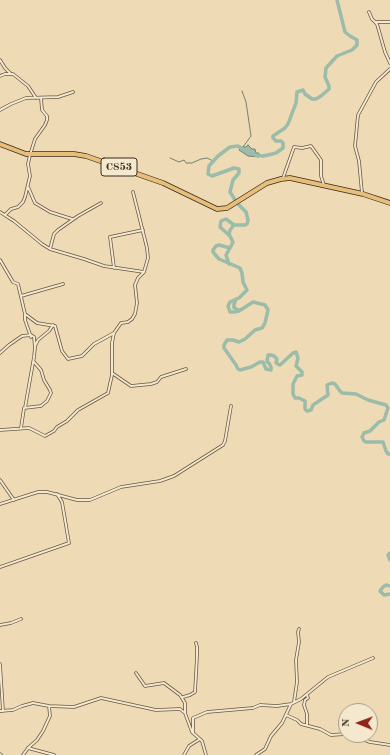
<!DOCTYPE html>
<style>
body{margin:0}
#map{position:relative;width:390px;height:755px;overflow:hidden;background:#eedbb5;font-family:"Old Standard TT",serif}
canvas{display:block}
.north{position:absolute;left:338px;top:703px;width:40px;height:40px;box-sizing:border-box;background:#f4e8cf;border:1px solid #aa9c87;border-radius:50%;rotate:271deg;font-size:11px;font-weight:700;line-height:16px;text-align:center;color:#3a2b1b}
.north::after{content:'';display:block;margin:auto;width:14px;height:18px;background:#8f2418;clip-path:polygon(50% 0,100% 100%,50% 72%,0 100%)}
</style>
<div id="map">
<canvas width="390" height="755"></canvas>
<div class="north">N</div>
</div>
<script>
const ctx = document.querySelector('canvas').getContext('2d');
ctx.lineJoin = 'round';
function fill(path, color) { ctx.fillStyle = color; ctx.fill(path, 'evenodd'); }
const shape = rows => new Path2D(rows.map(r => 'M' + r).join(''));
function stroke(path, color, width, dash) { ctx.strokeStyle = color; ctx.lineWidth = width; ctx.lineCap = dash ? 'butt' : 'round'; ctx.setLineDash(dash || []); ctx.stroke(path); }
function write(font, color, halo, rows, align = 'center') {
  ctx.font = font + ' "Old Standard TT",serif'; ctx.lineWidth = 3.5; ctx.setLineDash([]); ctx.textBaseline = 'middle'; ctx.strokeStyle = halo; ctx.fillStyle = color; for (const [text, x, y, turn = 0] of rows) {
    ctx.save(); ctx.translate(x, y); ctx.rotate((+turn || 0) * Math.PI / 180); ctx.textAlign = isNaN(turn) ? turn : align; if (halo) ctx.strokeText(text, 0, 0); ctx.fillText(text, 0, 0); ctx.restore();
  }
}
const water = shape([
 [248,145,252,149,255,149,256,153,259,153,259,157,248,156,239,150,241,147,246,147,248,145]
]);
const stream = shape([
 [242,91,246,102,251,136,243,147],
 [170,158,179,162,184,160,186,163,192,163,201,159,207,158,213,161]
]);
const river = shape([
 [244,150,238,146,230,147,218,156,209,166,208,174,212,176,234,168,239,169,239,173,233,180,230,192,237,203,246,212,248,220,247,224,245,225,234,225,226,219,221,221,220,227,230,236,233,242,230,248,219,245,216,246,213,250,213,252,219,259,240,268,242,273,243,282,247,290,239,298,230,302,228,306,230,312,234,312,239,311,253,302,265,305,268,310,265,323,262,328,255,330,245,339,239,342,233,340,227,340,224,345,224,348,236,365,238,369,240,370,251,367,260,362,263,362,266,369,271,370,271,367,269,363,267,362,268,355,271,355,274,356,277,359,276,363,280,365,293,353,296,352,298,358,296,366,302,372,302,375,297,376,293,384,293,394,295,398,299,398,305,401,305,409,307,411,311,410,313,405,328,395,327,385,332,383,335,384,340,391,342,393,356,394,368,400,386,405,388,408,384,420,379,422,370,431,364,433,362,437,364,441,366,442,383,442,386,451,388,454,390,454],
 [255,155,263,156,268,155,276,153,283,148,283,143,281,141,276,141,273,138,273,136,285,128,288,124,296,103,297,92,303,90,305,94,312,99,316,99,321,96,329,89,329,86,325,77,326,68,337,56,352,50,357,45,357,40,350,36,345,32,337,0],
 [229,235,230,230,234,225],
 [229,264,226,255,230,248],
 [236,299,234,304,234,308,239,310],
 [390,553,388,555,390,560],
 [390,586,386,585,383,587,380,591,384,595,390,594]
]);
const minor = shape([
 [369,12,372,19,377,24,385,52,390,63],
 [376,22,390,22],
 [0,60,5,68,10,73],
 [0,76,5,74,13,74,28,86,36,98],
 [0,110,11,104,26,98,58,97,73,92],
 [283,178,294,147,302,148,311,146,321,160,321,176,324,185],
 [28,187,35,203,50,212,72,219],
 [362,193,359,161,355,146,358,115,376,82,390,69],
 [0,212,14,221,42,244,50,249,84,259,104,266,144,272,148,258,147,248,133,192],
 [5,215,11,209,18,207,23,202,25,197,30,176,28,164,30,155,35,139,45,125,47,120,47,116,42,110,41,98],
 [50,249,54,234,58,230,78,216,101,203],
 [0,260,13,282,18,284,25,314,37,323,55,326,62,351,68,359,82,356,94,344,114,333,121,323,128,322,132,319,135,314,137,303,135,285,138,278,144,272],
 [114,268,110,237,143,230],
 [21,296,63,284],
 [25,315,25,320,31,337],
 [35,346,38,340,49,331,53,325],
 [0,353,9,345,22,336,31,335,34,337,35,348,34,357,25,408],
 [112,373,131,386,151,384,157,382,161,377,186,369],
 [21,428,24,408,41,406,47,401,51,393,50,390,44,380,41,370,34,362],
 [0,430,29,428,45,436,54,431,57,427,67,421,78,410,108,393,112,375,112,343,114,333],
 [0,480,14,500],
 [0,504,38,492,47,492,77,500,90,500,121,487,160,481,174,476,223,445,225,441,231,406],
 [0,567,69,543,62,502,57,494],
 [0,625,11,623,21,619],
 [0,664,3,711],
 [136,673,145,686,164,683,180,695,185,703,185,713],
 [307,695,308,698,305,700,304,705,307,714,307,725],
 [183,697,190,695,195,692,197,656,197,647,196,643],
 [294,702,297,682,296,660,299,642,298,632,299,629],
 [0,711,13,710,22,706,33,703,49,706,74,707,101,698,156,710,180,709,185,713,192,732,202,741,206,755],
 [286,715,297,720,301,724,320,729,331,735,346,734],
 [193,733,193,718,207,712,253,708,260,705,277,706,291,704,301,699,328,677,373,658],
 [352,735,370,742,390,745],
 [28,748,54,755],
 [0,754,1,755],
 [23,755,28,748,37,740,43,731,50,716,49,706],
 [184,755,189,746,200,739],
 [256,755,265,749,271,736,282,723,291,704]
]);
const primary = shape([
 [0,144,26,154,74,154,86,156,163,183,217,209,227,208,267,183,281,179,290,178,363,194,390,203]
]);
const shields = [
 [119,167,36]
];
const shieldNames = [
 ["C853",119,167]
];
fill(water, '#9bbca8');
stroke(water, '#748270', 1);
stroke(stream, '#748270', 1);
stroke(river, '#9bbca8', 3.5);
stroke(minor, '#675742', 3.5);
stroke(primary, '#3a2b1b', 5.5);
stroke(minor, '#f4e8cf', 2);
stroke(primary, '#e7be7a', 4);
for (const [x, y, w] of shields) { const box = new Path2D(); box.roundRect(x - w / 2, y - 9, w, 18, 3); ctx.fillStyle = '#f4e8cf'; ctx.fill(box); stroke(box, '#3a2b1b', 1); }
write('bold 11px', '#3a2b1b', null, shieldNames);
</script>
